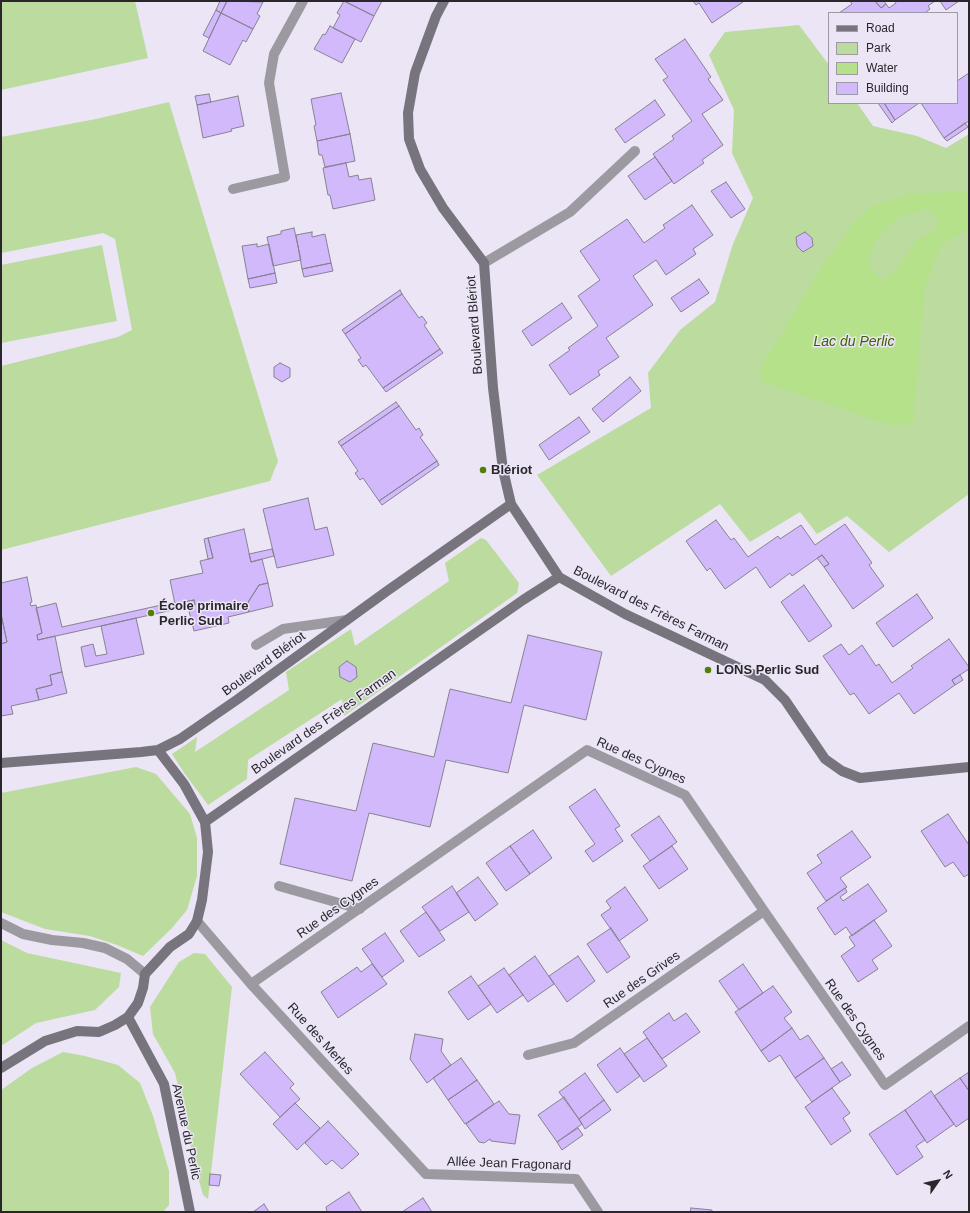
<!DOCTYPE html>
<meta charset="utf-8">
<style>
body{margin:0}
#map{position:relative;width:970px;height:1213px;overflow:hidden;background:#ebe5f5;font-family:Arial,sans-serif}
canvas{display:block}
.frame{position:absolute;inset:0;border:2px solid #29272c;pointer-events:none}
.legend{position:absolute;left:828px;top:12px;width:130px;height:92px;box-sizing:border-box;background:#ebe5f5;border:1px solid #9d99a5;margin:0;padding:5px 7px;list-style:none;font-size:12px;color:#29272c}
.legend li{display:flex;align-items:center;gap:8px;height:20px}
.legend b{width:20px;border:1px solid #9d99a5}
.north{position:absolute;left:918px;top:1161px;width:40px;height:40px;-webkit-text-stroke:3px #ebe5f5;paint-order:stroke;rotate:56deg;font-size:11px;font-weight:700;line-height:16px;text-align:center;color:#29272c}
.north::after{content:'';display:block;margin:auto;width:14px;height:18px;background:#29272c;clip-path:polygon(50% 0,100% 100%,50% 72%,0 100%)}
</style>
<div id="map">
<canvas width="970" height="1213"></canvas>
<div class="frame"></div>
<ul class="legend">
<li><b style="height:5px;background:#77747d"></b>Road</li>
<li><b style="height:11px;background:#bbdb9f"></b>Park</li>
<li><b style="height:11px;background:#b5e18b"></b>Water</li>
<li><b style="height:11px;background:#d1b9fc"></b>Building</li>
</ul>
<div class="north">N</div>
</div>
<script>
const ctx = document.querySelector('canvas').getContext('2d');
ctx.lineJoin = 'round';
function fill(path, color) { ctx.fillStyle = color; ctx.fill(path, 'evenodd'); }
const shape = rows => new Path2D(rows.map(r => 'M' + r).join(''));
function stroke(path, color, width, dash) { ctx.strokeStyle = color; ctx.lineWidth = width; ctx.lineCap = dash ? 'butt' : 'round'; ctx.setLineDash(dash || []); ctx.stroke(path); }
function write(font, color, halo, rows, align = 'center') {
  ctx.font = font + ' Arial,sans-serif'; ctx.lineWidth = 3; ctx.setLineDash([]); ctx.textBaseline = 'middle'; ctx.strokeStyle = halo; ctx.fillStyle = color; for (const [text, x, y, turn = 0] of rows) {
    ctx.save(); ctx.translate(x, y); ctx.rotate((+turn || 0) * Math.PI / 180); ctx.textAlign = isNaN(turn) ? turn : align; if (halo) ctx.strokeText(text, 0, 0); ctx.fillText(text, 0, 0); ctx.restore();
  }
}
const green = shape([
 [1,1,135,1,148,58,1,90],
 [799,25,829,65,829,103,857,103,873,126,917,136,946,148,969,134,969,494,889,552,847,516,817,534,800,512,750,542,720,504,611,576,537,475,651,408,648,373,680,330,715,302,733,244,753,198,732,153,734,110,709,55,725,32],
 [169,102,278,461,270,481,1,550,1,366,118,337,132,330,115,239,103,233,1,253,1,137,96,119],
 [102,245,117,321,1,343,1,265],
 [481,538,486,540,519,583,517,593,344,716,342,699,248,760,247,779,208,805,185,774,172,754,197,737,195,752,289,690,286,672,351,629,355,646,449,581,445,563],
 [136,767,156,774,190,814,197,838,197,876,187,910,172,928,143,956,117,945,90,936,45,929,1,912,1,793],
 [1,940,27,953,121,973,119,987,95,1010,36,1023,1,1046],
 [194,953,205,954,232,987,208,1199,203,1195,193,1159,184,1111,175,1073,153,1034,150,1007,179,962],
 [63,1052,85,1056,118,1065,140,1083,153,1116,169,1171,169,1205,163,1212,1,1212,1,1090,32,1068]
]);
const water = shape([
 [969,191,969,229,963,231,940,246,925,287,913,424,889,425,763,382,759,371,824,263,855,222,871,207,909,194],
 [927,209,935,215,937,223,935,230,919,239,907,253,895,272,883,281,872,271,869,259,878,236,900,216]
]);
const building = shape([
 [220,1,227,1,221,13,216,10,220,1],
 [227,1,263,2,257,14,260,16,253,29,221,13,227,1],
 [344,1,374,16,361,42,333,28,340,15,337,13,344,1],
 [344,1,382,1,374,16,344,1],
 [693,1,743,1,743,2,712,23,699,3,696,5,693,1],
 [850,1,875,1,881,8,886,4,889,8,896,3,895,1,935,1,928,6,930,9,925,13,902,13,901,12,900,13,839,13,852,4,850,1],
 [875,1,884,1,886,4,881,8,875,1],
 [940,1,959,1,946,10,940,1],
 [216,10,221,13,209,38,203,35,216,10],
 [221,13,253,29,246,42,243,40,230,65,203,51,221,13],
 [330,26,355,39,342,63,314,49,323,34,325,35,330,26],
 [685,39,711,77,708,79,723,100,702,114,723,145,702,160,704,163,674,184,653,154,674,139,672,136,692,121,663,80,668,77,655,59,685,39],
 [969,73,969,121,944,138,921,103,957,103,957,81,969,73],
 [341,93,350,134,317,141,314,126,316,125,311,99,341,93],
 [209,94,211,102,197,105,195,96,209,94],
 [238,96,244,126,231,129,232,131,203,138,197,105,238,96],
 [655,100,665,115,625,143,615,129,655,100],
 [878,103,884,103,895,120,892,123,878,103],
 [884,103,919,103,895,120,884,103],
 [965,123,968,127,947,141,944,138,965,123],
 [350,134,355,161,325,167,322,155,319,155,317,141,350,134],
 [655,157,672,181,645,200,628,176,655,157],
 [346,163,349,177,358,175,359,180,371,178,375,200,333,209,330,195,328,195,323,168,346,163],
 [726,182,745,209,731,218,711,191,726,182],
 [692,205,713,235,693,249,696,254,666,275,656,260,633,276,653,305,606,338,619,357,598,371,600,375,570,395,549,365,570,350,568,348,598,326,578,296,600,280,580,251,627,219,644,243,665,228,663,225,692,205],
 [294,228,301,260,273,266,267,237,281,234,281,231,294,228],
 [312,232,312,237,325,234,331,263,302,269,296,235,312,232],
 [805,232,812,238,813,246,803,252,797,246,796,237,805,232],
 [257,244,257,247,269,244,275,273,248,279,242,246,257,244],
 [331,263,333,271,304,277,302,269,331,263],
 [275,273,277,283,250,288,248,279,275,273],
 [699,279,709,293,681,312,671,298,699,279],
 [400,290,402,294,345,334,342,330,400,290],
 [402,294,419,318,422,316,427,323,424,325,440,349,383,388,366,365,363,367,358,360,361,358,345,334,402,294],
 [562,303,572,318,532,346,522,331,562,303],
 [440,349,443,353,386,392,383,388,440,349],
 [280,363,290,368,290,377,282,382,274,377,274,367,280,363],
 [630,377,641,391,603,422,592,409,630,377],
 [396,402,399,406,341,446,338,442,396,402],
 [399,406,416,430,419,428,423,435,420,437,437,461,379,501,363,478,360,480,355,473,358,471,341,446,399,406],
 [579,417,590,432,549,460,539,445,579,417],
 [437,461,439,465,382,505,379,501,437,461],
 [308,498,315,530,327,527,334,555,277,568,263,509,308,498],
 [716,520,731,540,734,538,748,557,778,536,780,539,801,525,815,545,845,524,872,563,869,565,884,586,853,609,824,567,829,564,822,555,792,576,790,573,770,588,756,567,725,589,710,568,707,571,686,541,716,520],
 [244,529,251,562,262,559,268,583,259,585,247,604,249,612,228,617,229,623,194,631,188,607,195,605,194,600,175,604,170,580,203,573,200,561,213,558,208,538,244,529],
 [208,538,213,558,208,559,204,539,208,538],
 [272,549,274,556,251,562,249,554,272,549],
 [822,555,829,564,824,567,817,558,822,555],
 [27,577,32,602,30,603,31,606,36,605,42,633,37,635,38,640,55,636,62,672,50,675,52,685,36,689,39,700,11,706,13,714,1,716,1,644,7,642,1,614,1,583,27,577],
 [268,583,273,606,249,612,247,604,259,585,268,583],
 [804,585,832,626,809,642,781,602,804,585],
 [917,594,933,618,893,647,876,623,917,594],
 [194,600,195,605,38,640,37,635,42,633,36,608,56,603,62,627,175,602,175,604,194,600],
 [1,614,7,642,1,644,1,614],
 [136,618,144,654,85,667,81,647,93,644,96,656,107,654,101,626,136,618],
 [528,635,602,652,586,720,524,705,508,773,446,760,430,827,369,813,352,881,280,864,295,798,356,811,373,743,434,757,450,689,511,703,528,635],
 [949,639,969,667,969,669,952,680,955,685,914,714,899,693,869,714,854,693,850,695,823,656,841,644,849,655,862,645,876,666,879,664,892,683,913,668,911,666,949,639],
 [347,661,356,667,357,677,350,682,340,677,339,667,347,661],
 [62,672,67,693,39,700,36,689,52,685,50,675,62,672],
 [960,675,963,680,955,685,952,680,960,675],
 [595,789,620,826,615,829,623,841,593,862,585,851,595,844,569,807,595,789],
 [948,814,969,845,969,874,964,877,953,862,945,867,921,831,948,814],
 [659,816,677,842,650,861,631,835,659,816],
 [533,830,552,858,530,874,510,846,533,830],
 [852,831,871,857,840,878,847,887,826,901,807,873,822,863,817,855,852,831],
 [510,846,530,874,506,891,486,863,510,846],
 [672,846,688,869,659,889,643,866,672,846],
 [478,877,498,904,475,921,456,893,478,877],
 [868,884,887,911,852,936,846,927,835,935,817,908,845,888,847,892,840,897,843,901,868,884],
 [452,886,469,912,440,931,422,907,452,886],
 [625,887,648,920,619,941,601,915,611,908,606,901,625,887],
 [426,912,445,940,419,957,400,931,426,912],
 [874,920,892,946,872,960,878,969,858,982,841,956,855,946,849,937,874,920],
 [611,928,630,957,607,973,587,944,611,928],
 [385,933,404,961,382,977,362,949,385,933],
 [535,956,554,984,528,1002,509,975,535,956],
 [578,956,595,981,567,1002,549,976,578,956],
 [372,964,387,984,338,1018,321,992,357,967,361,972,372,964],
 [743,964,763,993,739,1010,719,981,743,964],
 [504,968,523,995,497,1013,478,986,504,968],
 [471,976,491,1004,468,1020,448,992,471,976],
 [773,986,792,1012,784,1018,792,1028,761,1051,735,1012,773,986],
 [669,1013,674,1021,686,1013,700,1032,662,1059,643,1032,669,1013],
 [792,1028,800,1040,808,1035,824,1058,795,1078,780,1055,769,1062,761,1051,792,1028],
 [415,1034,443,1039,441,1051,451,1065,427,1083,410,1059,415,1034],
 [647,1038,667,1066,644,1082,624,1054,647,1038],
 [620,1048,640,1076,617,1093,597,1065,620,1048],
 [265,1052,294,1084,290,1088,300,1099,280,1117,240,1074,265,1052],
 [461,1058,477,1080,448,1100,433,1078,461,1058],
 [824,1058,840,1082,812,1102,795,1078,824,1058],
 [842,1062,851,1075,840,1082,831,1069,842,1062],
 [969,1072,969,1091,960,1078,969,1072],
 [585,1073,604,1100,579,1119,559,1092,585,1073],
 [960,1078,969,1091,969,1118,956,1127,934,1096,960,1078],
 [477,1080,494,1104,465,1124,448,1100,477,1080],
 [832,1088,850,1113,843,1118,851,1131,831,1145,805,1107,832,1088],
 [931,1091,954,1124,927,1143,905,1110,931,1091],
 [564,1097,582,1124,557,1142,538,1115,564,1097],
 [604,1100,611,1110,585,1129,579,1119,604,1100],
 [499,1101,509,1114,520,1115,515,1144,491,1141,490,1139,484,1143,479,1142,466,1124,499,1101],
 [295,1103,320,1128,297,1150,273,1124,295,1103],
 [905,1110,925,1140,916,1146,923,1157,897,1175,869,1134,905,1110],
 [328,1121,359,1154,342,1169,332,1160,326,1165,305,1143,328,1121],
 [578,1128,583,1135,562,1150,557,1142,578,1128],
 [210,1174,221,1175,219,1186,209,1185,210,1174],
 [349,1192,362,1212,327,1212,326,1207,349,1192],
 [423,1198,432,1212,402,1212,423,1198],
 [264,1204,269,1212,253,1212,264,1204],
 [691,1208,712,1210,712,1212,690,1212,691,1208]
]);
const lane = shape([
 [484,263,570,212,635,151],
 [256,645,283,629,347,620],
 [279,886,360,909]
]);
const street = shape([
 [233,189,285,177,269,83,274,54,303,1],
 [197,921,251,984,426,1174,576,1179,598,1212],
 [1,923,23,934,52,940,83,943,105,948,127,959,145,974],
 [251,984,587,750,685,795,764,911,885,1085,969,1026],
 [528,1055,574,1043,764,911]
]);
const secondary = shape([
 [444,1,436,16,415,73,408,113,409,139,420,169,443,208,484,263,493,388,503,470,511,504,559,577,625,614,765,680,785,700,825,759,842,771,860,778,969,767],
 [158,750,184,784,205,822],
 [1,763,141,752,158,750,180,739,238,699,387,591,511,504],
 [128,1017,164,1084,190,1212],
 [1,1068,45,1041,77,1031,99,1032,115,1025,128,1017,138,1003,143,988,145,974,170,947,189,934,197,921,202,900,208,852,205,822,523,600,559,577]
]);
const markers = [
 [483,470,4,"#517e06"],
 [151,613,4,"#517e06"],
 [708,670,4,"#517e06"]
];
const streetNames = [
 ["Boulevard Blériot",475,325,-94],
 ["Boulevard des Frères Farman",651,609,27],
 ["Boulevard Blériot",264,664,-36],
 ["Boulevard des Frères Farman",324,722,-35],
 ["Rue des Cygnes",641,761,24],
 ["Rue des Cygnes",338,908,-35],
 ["Rue des Grives",642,980,-35],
 ["Rue des Cygnes",855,1020,55],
 ["Rue des Merles",320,1039,48],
 ["Avenue du Perlic",186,1132,78],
 ["Allée Jean Fragonard",509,1164,2]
];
const poiNames = [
 ["Blériot",491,470],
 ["École primaire",159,606],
 ["Perlic Sud",159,621],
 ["LONS Perlic Sud",716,670]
];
const waterNames = [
 ["Lac du Perlic",854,342]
];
fill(green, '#bbdb9f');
fill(water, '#b5e18b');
fill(building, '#d1b9fc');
stroke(building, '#878291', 1);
stroke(lane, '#9c9aa0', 10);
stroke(street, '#9c9aa0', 10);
stroke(secondary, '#77747d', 10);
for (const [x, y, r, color] of markers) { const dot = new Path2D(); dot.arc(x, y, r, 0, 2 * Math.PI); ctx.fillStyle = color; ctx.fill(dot); stroke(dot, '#ebe5f5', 1.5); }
write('13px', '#29272c', '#ebe5f5', streetNames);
write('bold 13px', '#29272c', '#ebe5f5', poiNames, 'left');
write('italic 14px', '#3d6202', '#ebe5f5', waterNames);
</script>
